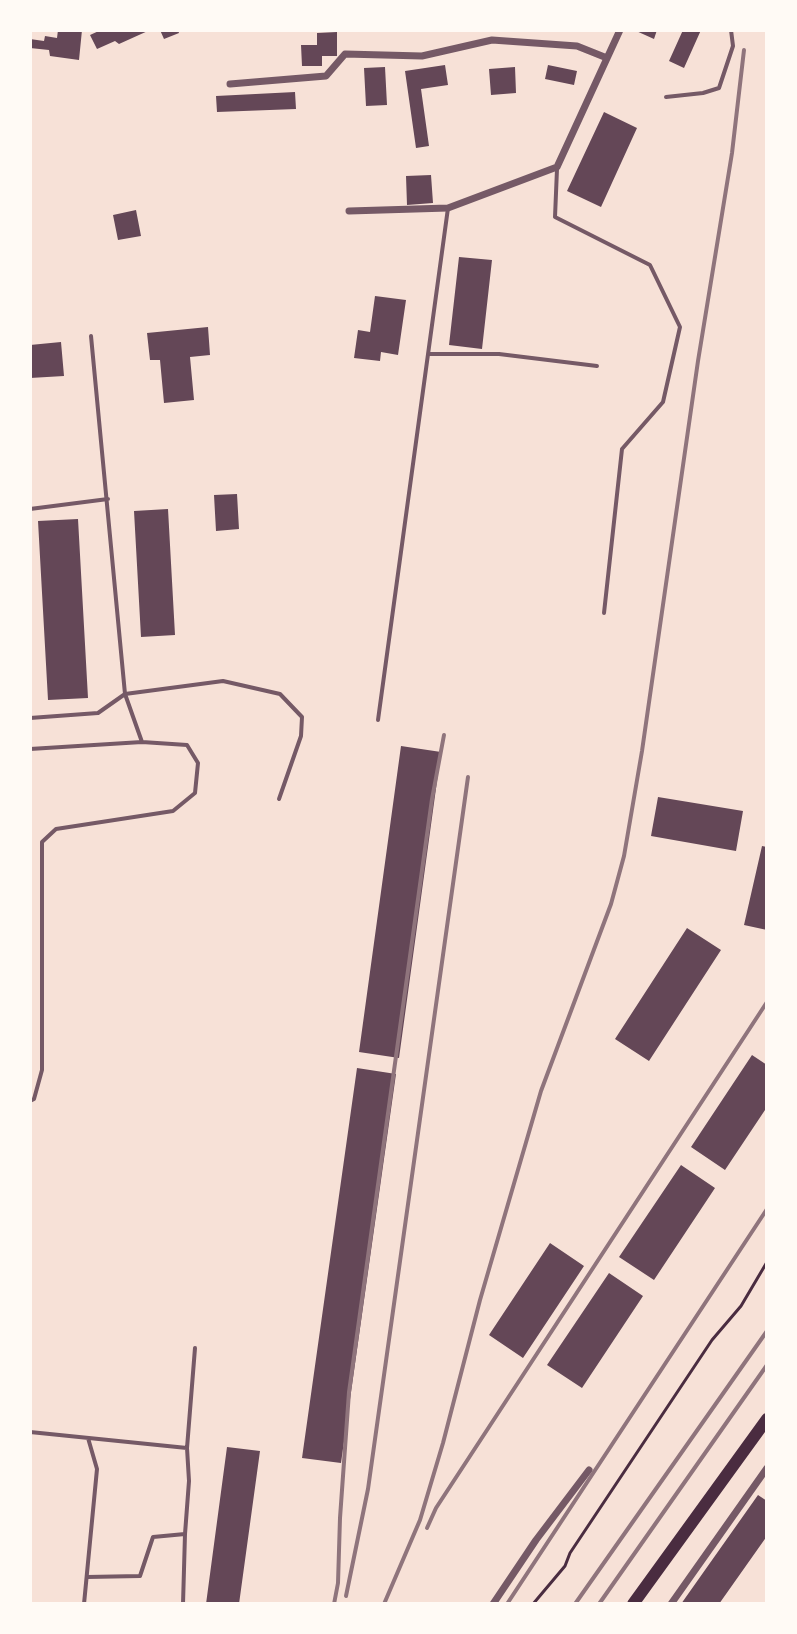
<!DOCTYPE html>
<style>
body{margin:0}
#map{position:relative;width:797px;height:1634px;overflow:hidden;background:#f7e1d7;font-family:"Public Sans",sans-serif}
canvas{display:block}
.frame{position:absolute;inset:0;border:32px solid #fffaf5;pointer-events:none}
</style>
<div id="map">
<canvas width="797" height="1634"></canvas>
<div class="frame"></div>
</div>
<script>
const ctx = document.querySelector('canvas').getContext('2d');
ctx.lineJoin = 'round';
function fill(path, color) { ctx.fillStyle = color; ctx.fill(path, 'evenodd'); }
const shape = rows => new Path2D(rows.map(r => 'M' + r).join(''));
function stroke(path, color, width, dash) { ctx.strokeStyle = color; ctx.lineWidth = width; ctx.lineCap = dash ? 'butt' : 'round'; ctx.setLineDash(dash || []); ctx.stroke(path); }
const building = shape([
 [58,30,82,30,79,60,50,56,49,50,30,48,30,39,44,41,45,36,57,38],
 [101,30,150,30,119,44,115,41,97,49,90,35],
 [160,30,178,30,179,33,164,39],
 [634,30,657,30,654,39],
 [683,30,701,30,684,68,669,61],
 [337,32,337,56,322,56,322,66,302,66,301,45,317,45,317,33],
 [445,65,448,85,421,89,429,146,416,148,405,71],
 [548,65,577,71,574,85,545,79],
 [385,67,387,105,366,106,364,68],
 [515,67,516,93,491,95,489,69],
 [295,92,296,109,217,112,216,96],
 [604,112,637,128,601,207,567,191],
 [431,175,433,203,407,205,406,176],
 [136,210,141,236,118,240,113,215],
 [459,257,492,260,482,349,449,345],
 [375,296,406,300,398,355,381,352,380,361,354,358,358,330,370,332],
 [208,327,210,355,190,357,194,400,164,403,160,360,150,360,147,333],
 [61,342,64,376,30,378,30,345],
 [237,494,239,529,216,531,214,495],
 [168,509,175,635,141,637,134,511],
 [78,519,88,698,48,700,38,521],
 [401,746,441,752,399,1058,359,1052],
 [658,797,743,811,736,851,651,836],
 [762,846,767,847,767,930,744,925],
 [687,928,721,950,649,1061,615,1039],
 [752,1055,767,1065,767,1107,725,1170,691,1147],
 [357,1068,396,1074,341,1463,302,1458],
 [681,1165,715,1188,654,1280,619,1257],
 [550,1243,584,1266,523,1358,489,1335],
 [609,1273,643,1296,582,1388,547,1365],
 [227,1447,260,1451,239,1604,206,1604],
 [758,1495,767,1501,767,1536,719,1604,681,1604]
]);
const path = shape([
 [533,1604,565,1566,570,1553,712,1340,741,1306,767,1262]
]);
const service = shape([
 [666,97,703,93,719,88,733,46,731,30],
 [557,169,555,217,650,265,680,327,663,402,622,449,604,613],
 [429,354,499,354,597,366],
 [30,509,108,499],
 [30,718,98,713,125,694,223,681,280,694,302,717,301,736,279,799],
 [378,720,448,208],
 [30,749,142,742,125,694,91,336],
 [30,1101,34,1099,42,1070,42,842,56,829,173,811,195,793,198,763,187,745,142,742],
 [30,1432,187,1448,189,1481,185,1534,153,1537,140,1576,87,1577],
 [187,1448,195,1348],
 [84,1604,97,1469,88,1438],
 [183,1604,185,1534]
]);
const minor = shape([
 [230,84,326,76,345,54,422,56,492,40,577,46,607,58],
 [349,211,448,208,557,167,620,30],
 [493,1604,536,1540,589,1470],
 [671,1604,767,1468]
]);
const trunk = shape([
 [633,1604,767,1419]
]);
const rail = shape([
 [427,1528,436,1508,767,1002],
 [346,1596,368,1489,468,777],
 [334,1604,338,1583,340,1518,349,1392,432,799,444,735],
 [384,1604,420,1520,443,1443,480,1300,541,1091,611,904,624,856,642,751,698,361,732,153,744,50],
 [507,1604,767,1209],
 [575,1604,767,1331],
 [599,1604,767,1365]
]);
fill(building, '#644757');
stroke(path, '#4a2c40', 3);
stroke(service, '#755966', 4);
stroke(minor, '#755966', 7);
stroke(trunk, '#4a2c40', 12);
stroke(rail, '#8f747c', 4);
</script>
